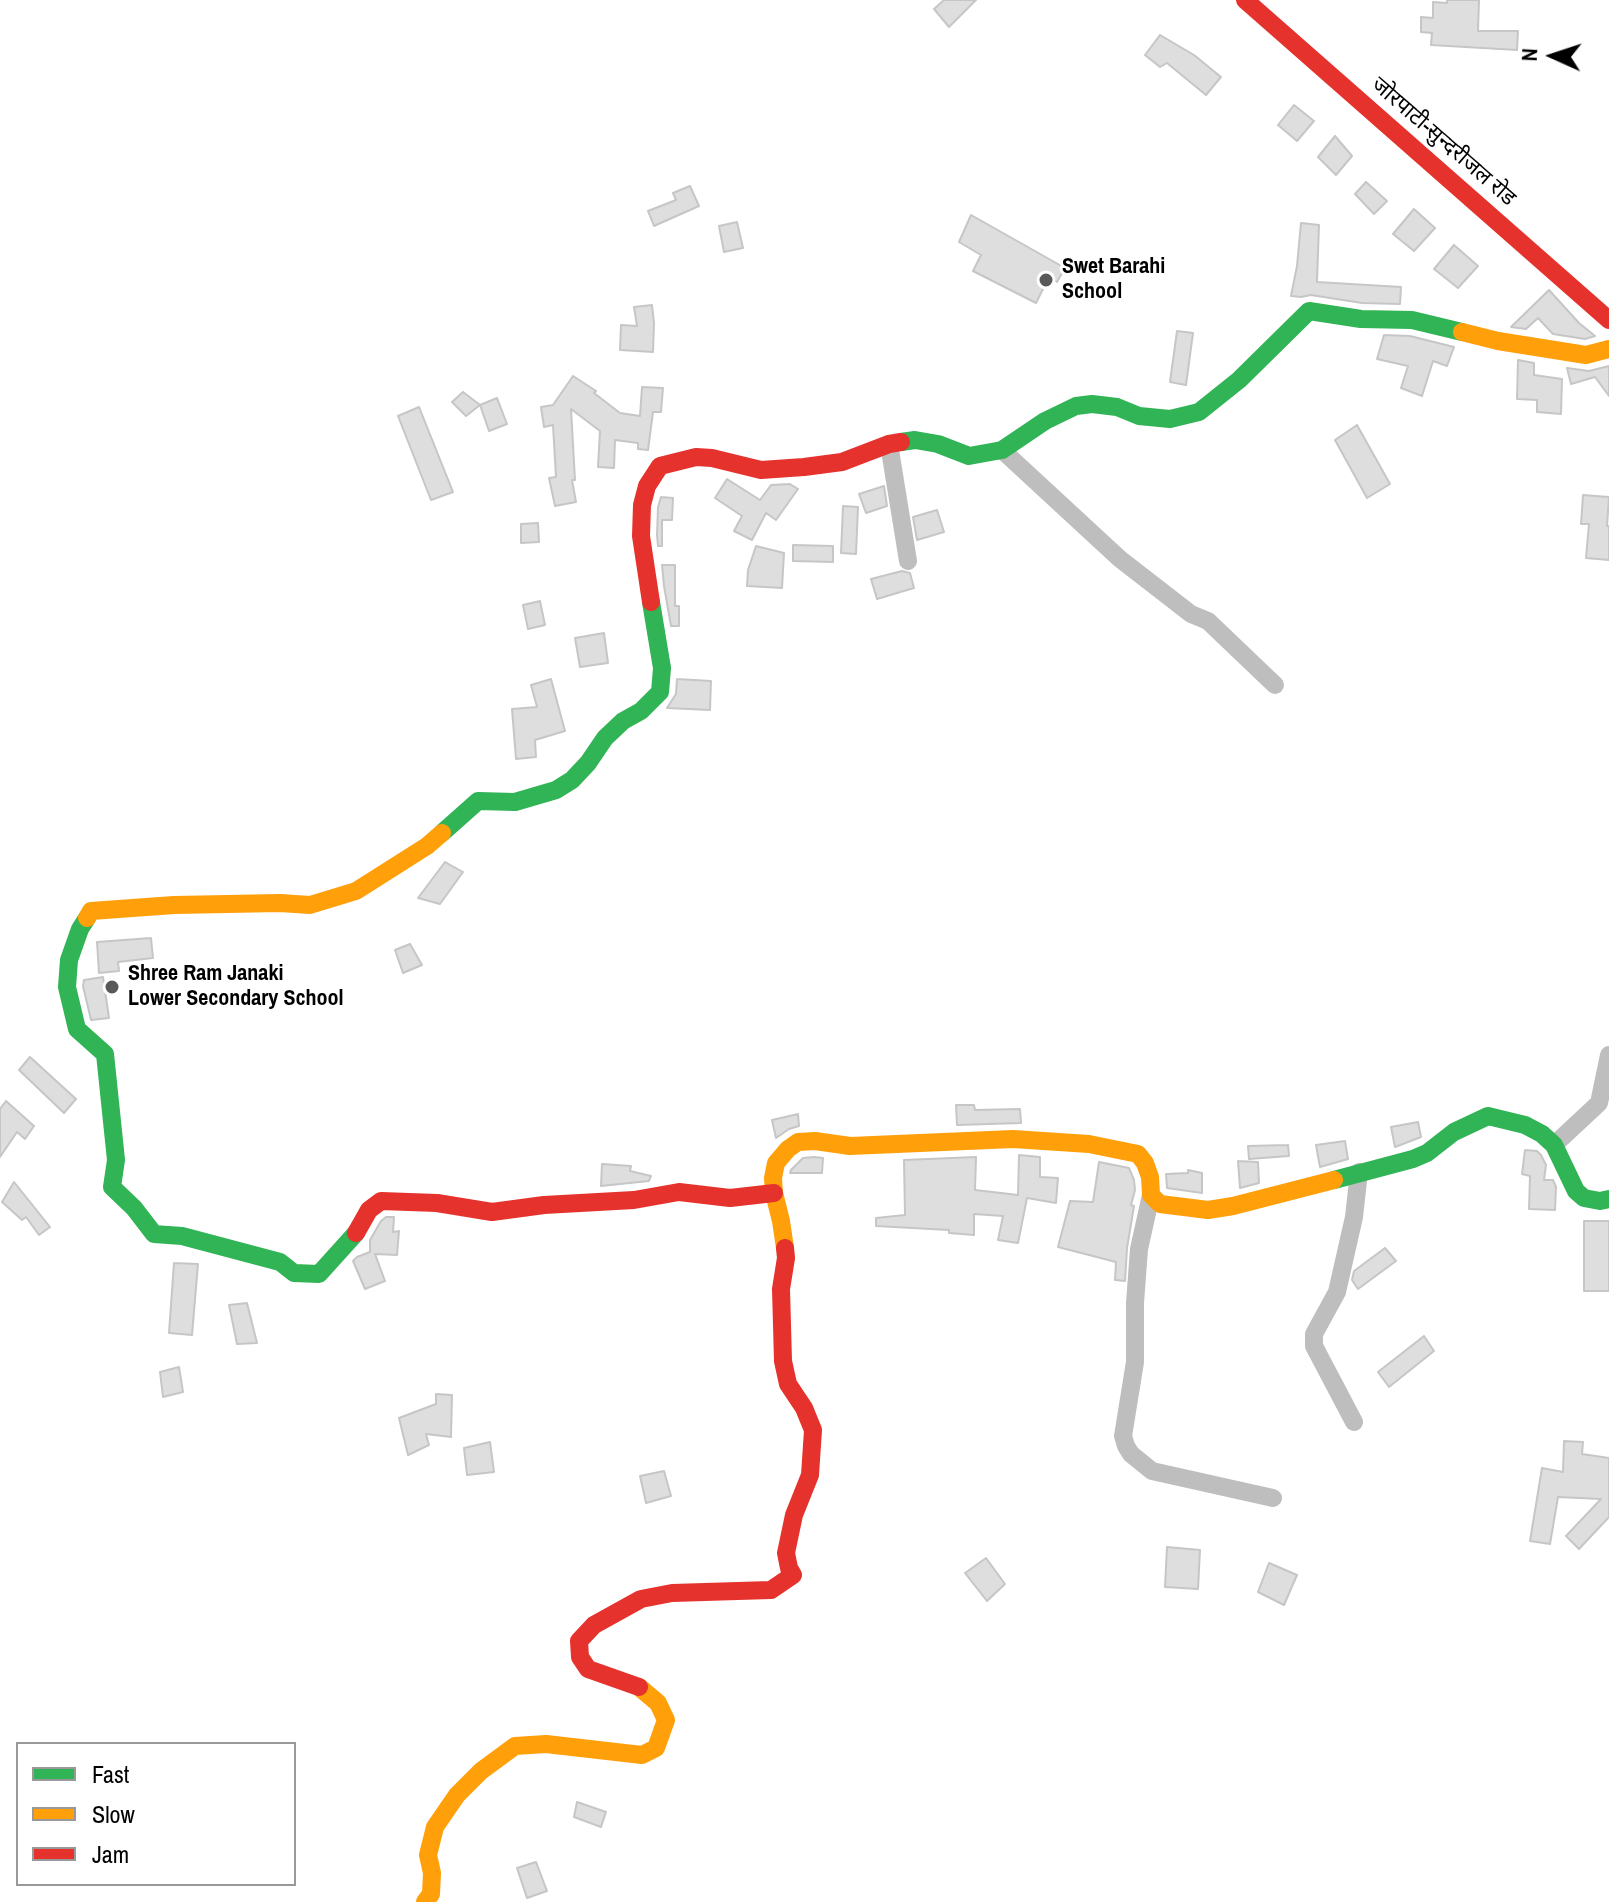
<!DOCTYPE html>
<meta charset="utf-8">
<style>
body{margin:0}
#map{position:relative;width:1609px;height:1902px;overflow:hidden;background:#fff;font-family:"Archivo Narrow",sans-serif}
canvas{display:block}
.legend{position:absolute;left:16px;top:1742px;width:280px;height:144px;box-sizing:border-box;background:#fff;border:2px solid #999;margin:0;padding:10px 14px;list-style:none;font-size:24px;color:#000}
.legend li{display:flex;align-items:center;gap:16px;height:40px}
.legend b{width:40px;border:2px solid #999}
.north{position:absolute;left:1513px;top:16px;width:80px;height:80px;-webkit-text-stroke:6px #fff;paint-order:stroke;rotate:273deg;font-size:22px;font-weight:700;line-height:32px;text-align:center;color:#000}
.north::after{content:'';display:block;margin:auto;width:28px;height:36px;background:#000;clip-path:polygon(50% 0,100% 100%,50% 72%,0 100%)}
</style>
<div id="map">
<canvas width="1609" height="1902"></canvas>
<ul class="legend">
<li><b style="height:10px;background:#30b455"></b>Fast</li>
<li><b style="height:10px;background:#ff9f0a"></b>Slow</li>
<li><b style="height:10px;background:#e5322d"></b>Jam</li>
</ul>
<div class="north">N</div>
</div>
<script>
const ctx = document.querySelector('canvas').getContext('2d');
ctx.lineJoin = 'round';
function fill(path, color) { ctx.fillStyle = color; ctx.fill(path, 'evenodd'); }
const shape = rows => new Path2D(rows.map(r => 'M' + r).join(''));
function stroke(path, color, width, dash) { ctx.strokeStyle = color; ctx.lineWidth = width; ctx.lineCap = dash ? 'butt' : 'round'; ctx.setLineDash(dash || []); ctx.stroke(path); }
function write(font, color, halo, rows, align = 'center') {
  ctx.font = font + ' "Archivo Narrow","Noto Sans Devanagari",sans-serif'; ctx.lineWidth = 6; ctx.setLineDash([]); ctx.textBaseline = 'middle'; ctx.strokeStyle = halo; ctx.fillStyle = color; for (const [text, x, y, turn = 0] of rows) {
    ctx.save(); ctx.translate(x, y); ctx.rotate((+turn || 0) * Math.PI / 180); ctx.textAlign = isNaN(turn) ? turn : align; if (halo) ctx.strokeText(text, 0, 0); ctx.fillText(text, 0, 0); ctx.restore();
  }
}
const building = shape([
 [944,0,976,0,949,27,934,9,944,0],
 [1447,0,1479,0,1478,31,1518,31,1517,50,1431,45,1432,33,1421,32,1421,17,1433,18,1433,2,1447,3,1447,0],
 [1160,35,1194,55,1221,77,1206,95,1167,63,1160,67,1145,55,1160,35],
 [1294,105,1314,121,1297,141,1278,125,1294,105],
 [1335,136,1352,156,1336,175,1318,157,1335,136],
 [1366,182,1387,201,1374,214,1355,194,1366,182],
 [690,186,699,206,654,226,648,211,676,200,673,193,690,186],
 [1414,209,1435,228,1414,251,1393,234,1414,209],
 [971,215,1065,268,1057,282,1049,277,1036,303,973,271,981,255,959,242,971,215],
 [737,222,743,248,724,252,719,226,737,222],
 [1301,223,1319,225,1317,282,1401,287,1400,304,1362,303,1311,295,1301,297,1291,296,1297,266,1301,223],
 [1454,245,1478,266,1458,288,1434,269,1454,245],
 [1549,290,1579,323,1595,336,1585,339,1553,334,1538,318,1526,329,1511,327,1549,290],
 [652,305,654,323,653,352,620,350,621,325,637,326,634,307,652,305],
 [1177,331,1193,333,1186,385,1170,382,1177,331],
 [1384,335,1410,336,1454,347,1447,366,1433,361,1422,396,1401,388,1408,366,1377,359,1384,335],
 [1518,360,1534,363,1534,375,1562,379,1561,414,1537,412,1537,400,1517,399,1518,360],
 [1609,366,1609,396,1595,377,1571,384,1567,368,1589,371,1609,366],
 [573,376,596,391,594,393,620,413,640,416,642,387,663,388,661,412,653,412,648,450,638,449,638,443,615,440,614,468,598,467,600,431,571,409,575,480,572,480,576,502,555,506,549,478,556,477,553,425,544,427,541,407,553,405,573,376],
 [463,392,480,405,466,416,452,402,463,392],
 [497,398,507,424,489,431,480,405,497,398],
 [419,407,453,492,431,500,398,416,419,407],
 [1357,425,1390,484,1367,498,1335,440,1357,425],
 [727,479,760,500,771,485,790,484,798,489,776,520,766,513,752,540,734,531,742,516,715,498,727,479],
 [884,486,887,506,866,513,859,494,884,486],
 [1583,495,1609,497,1607,526,1609,526,1609,560,1586,558,1589,524,1581,524,1583,495],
 [661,497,673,498,672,520,662,520,662,546,658,546,657,535,658,507,661,497],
 [843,506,858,507,856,554,841,553,843,506],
 [937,510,944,532,917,540,913,517,937,510],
 [538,523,539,542,521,543,521,524,538,523],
 [793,545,833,546,833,562,793,561,793,545],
 [756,546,784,553,782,588,747,586,748,570,756,546],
 [662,565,675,565,675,606,679,606,679,626,671,626,664,586,662,565],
 [902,571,910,573,914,588,877,599,871,579,902,571],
 [540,601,545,625,528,629,523,605,540,601],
 [604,633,608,663,580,667,575,638,604,633],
 [551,679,565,731,535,740,536,757,516,759,512,709,537,707,531,685,551,679],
 [677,679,711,681,710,710,667,708,676,694,677,679],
 [445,862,463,872,440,904,418,898,445,862],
 [151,938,153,958,118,962,119,971,99,973,97,942,151,938],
 [410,944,422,965,403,973,395,950,410,944],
 [103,977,109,1018,91,1020,83,986,84,980,103,977],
 [30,1057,76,1099,64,1113,19,1070,30,1057],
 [6,1101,34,1126,25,1139,17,1132,0,1157,0,1109,6,1101],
 [956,1105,974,1105,975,1110,1020,1109,1021,1123,957,1125,956,1105],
 [798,1114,799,1126,789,1129,776,1138,772,1120,798,1114],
 [1418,1122,1421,1137,1395,1147,1391,1127,1418,1122],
 [1345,1141,1348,1159,1320,1167,1316,1145,1345,1141],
 [1288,1145,1289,1156,1249,1159,1248,1146,1288,1145],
 [1525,1150,1537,1151,1541,1155,1546,1165,1544,1180,1553,1180,1556,1187,1555,1210,1529,1209,1530,1176,1522,1174,1525,1150],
 [1019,1155,1040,1157,1040,1177,1058,1178,1056,1203,1027,1198,1018,1243,998,1240,1003,1216,974,1214,974,1235,949,1233,949,1230,876,1226,876,1218,905,1215,904,1160,976,1157,975,1190,1018,1195,1019,1155],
 [814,1157,823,1158,822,1173,790,1173,791,1170,803,1158,814,1157],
 [1238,1161,1258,1162,1259,1183,1240,1188,1238,1161],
 [1099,1162,1129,1168,1134,1180,1135,1190,1131,1205,1134,1206,1127,1248,1125,1281,1115,1280,1116,1262,1058,1247,1070,1201,1093,1202,1099,1162],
 [602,1164,631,1166,630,1171,651,1176,649,1181,601,1186,602,1164],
 [1188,1170,1202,1173,1202,1193,1167,1188,1166,1174,1188,1173,1188,1170],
 [14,1182,50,1227,39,1235,26,1217,22,1220,2,1202,14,1182],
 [386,1217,394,1217,393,1232,399,1231,397,1255,375,1254,385,1281,365,1289,353,1261,357,1257,370,1252,370,1240,381,1221,386,1217],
 [1584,1221,1609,1221,1609,1291,1584,1291,1584,1221],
 [1385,1248,1396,1261,1358,1289,1352,1280,1354,1271,1385,1248],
 [174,1263,198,1264,192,1335,169,1333,174,1263],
 [247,1303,257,1343,237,1344,229,1305,247,1303],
 [1424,1336,1434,1351,1389,1387,1378,1372,1424,1336],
 [179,1367,183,1392,163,1397,160,1372,179,1367],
 [436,1394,452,1395,451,1437,426,1434,429,1445,408,1455,399,1418,436,1404,436,1394],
 [1564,1441,1583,1442,1582,1454,1609,1458,1609,1517,1579,1549,1566,1536,1601,1499,1558,1497,1550,1544,1530,1541,1542,1468,1563,1472,1564,1441],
 [490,1442,494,1472,467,1475,464,1448,490,1442],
 [664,1471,671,1496,646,1503,640,1476,664,1471],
 [1167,1547,1200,1550,1198,1589,1165,1587,1167,1547],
 [986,1558,1005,1584,987,1601,965,1573,986,1558],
 [1269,1563,1297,1575,1284,1605,1258,1592,1269,1563],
 [577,1802,606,1812,601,1827,574,1817,577,1802],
 [536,1862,547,1891,527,1898,517,1868,536,1862]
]);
const street = shape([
 [889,444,908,561],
 [1002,450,1120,559,1191,614,1208,621,1275,685],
 [1554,1145,1599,1103,1609,1055],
 [1151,1195,1139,1249,1135,1303,1135,1362,1123,1436,1126,1446,1131,1454,1152,1471,1273,1498],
 [1354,1422,1314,1346,1314,1334,1337,1292,1354,1217,1359,1172]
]);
const fast = shape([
 [901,442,915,440,938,444,969,456,1002,450,1045,421,1076,406,1092,404,1117,407,1139,416,1170,419,1199,412,1239,380,1309,311,1361,319,1412,320,1462,332],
 [442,833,478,801,515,802,556,790,572,780,588,763,605,738,623,721,641,711,660,692,662,668,651,602],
 [87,918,80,929,69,960,67,987,77,1029,105,1054,116,1160,112,1187,134,1208,154,1234,182,1236,280,1262,294,1273,319,1274,356,1233],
 [1334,1180,1413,1159,1427,1153,1454,1132,1488,1116,1525,1125,1542,1134,1554,1145,1576,1191,1584,1198,1600,1201,1609,1199]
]);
const slow = shape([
 [1462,332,1498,341,1586,355,1609,349],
 [87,918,91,911,174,905,280,903,310,905,356,891,427,846,442,833],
 [785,1248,781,1221,774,1193,773,1178,776,1163,788,1149,798,1142,815,1141,850,1146,1013,1139,1089,1144,1138,1154,1145,1163,1150,1177,1151,1195,1160,1204,1208,1210,1233,1206,1334,1180],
 [425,1902,431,1894,432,1873,428,1855,435,1827,457,1795,481,1771,515,1746,546,1744,642,1755,656,1748,666,1720,658,1703,639,1687]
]);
const jam = shape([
 [1245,0,1609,320],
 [651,602,641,536,642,505,647,486,660,466,696,457,712,458,761,470,804,467,842,462,889,444,901,442],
 [356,1233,369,1210,381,1201,437,1203,492,1212,544,1205,634,1200,679,1192,730,1198,774,1193],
 [639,1687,588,1669,580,1657,579,1641,594,1625,641,1599,672,1593,771,1590,793,1575,789,1568,786,1553,794,1515,810,1475,813,1430,804,1408,788,1384,783,1361,781,1289,786,1258,785,1248]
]);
const markers = [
 [1046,280,8,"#595959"],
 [112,987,8,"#595959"]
];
const streetNames = [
 ["जोरपाटी-सुन्दरीजल रोड",1443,142,41]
];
const poiNames = [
 ["Swet Barahi",1062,267],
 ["School",1062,292],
 ["Shree Ram Janaki",128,974],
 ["Lower Secondary School",128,999]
];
fill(building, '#dedede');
stroke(building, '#c6c6c6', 2);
stroke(street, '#bebebe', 18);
stroke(fast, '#30b455', 18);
stroke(slow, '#ff9f0a', 18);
stroke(jam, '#e5322d', 18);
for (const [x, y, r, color] of markers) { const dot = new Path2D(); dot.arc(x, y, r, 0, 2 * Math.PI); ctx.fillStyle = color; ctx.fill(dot); stroke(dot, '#fff', 3); }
write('22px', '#000', '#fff', streetNames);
write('bold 22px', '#000', '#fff', poiNames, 'left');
</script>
